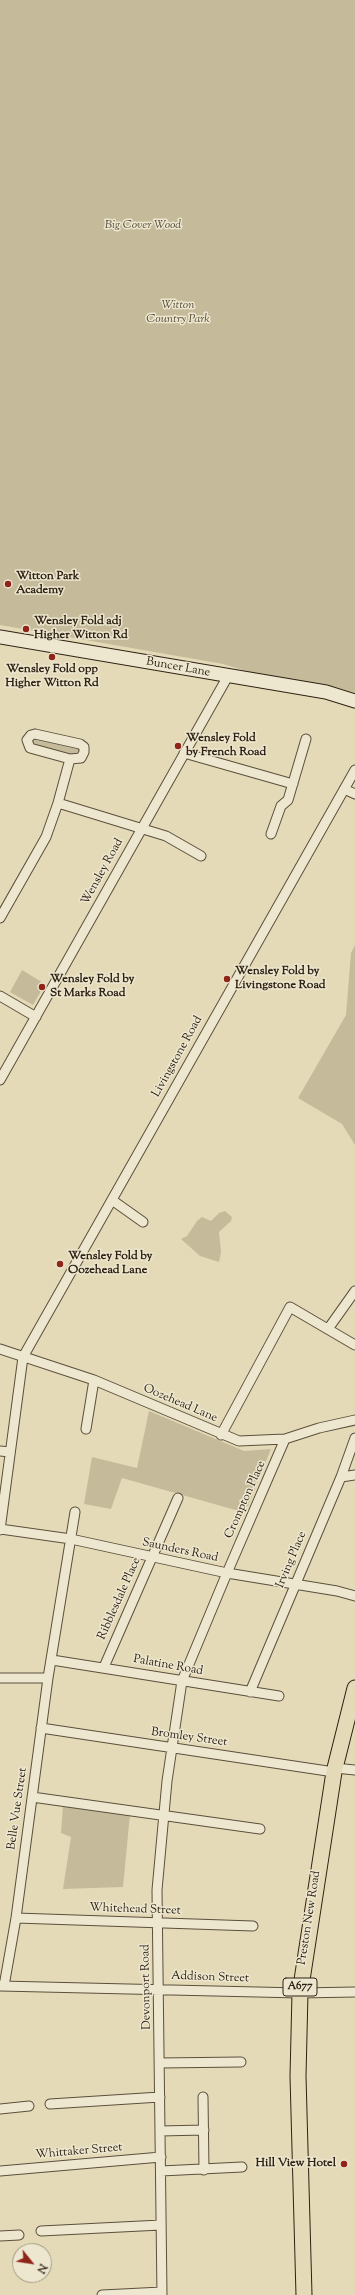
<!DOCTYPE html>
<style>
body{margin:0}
#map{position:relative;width:355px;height:2295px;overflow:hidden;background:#e4dab7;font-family:"Sorts Mill Goudy",serif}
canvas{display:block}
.north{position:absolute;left:12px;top:2243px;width:40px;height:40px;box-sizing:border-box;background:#ede7d0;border:1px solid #a19884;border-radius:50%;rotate:120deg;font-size:11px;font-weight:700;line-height:16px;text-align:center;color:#2f2113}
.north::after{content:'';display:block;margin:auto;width:14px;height:18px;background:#8f2418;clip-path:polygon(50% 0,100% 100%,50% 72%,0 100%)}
</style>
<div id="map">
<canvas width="355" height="2295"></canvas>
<div class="north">N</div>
</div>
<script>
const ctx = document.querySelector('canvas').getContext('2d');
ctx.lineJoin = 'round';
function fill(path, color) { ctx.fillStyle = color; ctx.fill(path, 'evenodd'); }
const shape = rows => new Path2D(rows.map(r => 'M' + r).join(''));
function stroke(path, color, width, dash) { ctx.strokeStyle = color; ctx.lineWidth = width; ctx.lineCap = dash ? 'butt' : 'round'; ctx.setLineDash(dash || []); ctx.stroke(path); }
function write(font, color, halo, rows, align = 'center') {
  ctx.font = font + ' "Sorts Mill Goudy",serif'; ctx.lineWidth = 3; ctx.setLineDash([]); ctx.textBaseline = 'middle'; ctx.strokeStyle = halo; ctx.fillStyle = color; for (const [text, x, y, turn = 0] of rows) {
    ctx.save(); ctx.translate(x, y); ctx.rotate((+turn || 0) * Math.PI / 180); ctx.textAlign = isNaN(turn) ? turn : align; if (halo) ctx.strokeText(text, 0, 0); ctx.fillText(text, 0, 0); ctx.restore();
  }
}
const green = shape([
 [0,0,355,0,355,701,301,688,223,664,0,625],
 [35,738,80,746,82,750,76,756,33,746,32,742],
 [355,945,355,1145,342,1124,298,1098,346,1015,351,953],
 [22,970,45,984,33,1005,10,992],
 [225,1211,232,1217,231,1221,219,1232,221,1252,219,1262,200,1256,181,1239,187,1236,197,1221,202,1217,211,1221,219,1213],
 [149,1411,244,1451,271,1449,248,1506,239,1511,122,1478,111,1509,84,1504,92,1457,137,1468],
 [63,1806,130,1814,123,1887,63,1889,71,1837,61,1833]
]);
const minor = shape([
 [35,734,80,744,84,747,84,752,81,758,70,759,30,748,27,740,31,735,35,734],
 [184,753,293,784],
 [344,789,355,794],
 [58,803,166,836,201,856],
 [271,834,281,806,288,800,306,739],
 [0,918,46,837,58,803,70,759],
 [0,996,36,1017],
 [0,1080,228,676],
 [112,1200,143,1222],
 [328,1329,355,1291],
 [0,1349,94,1380,239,1441,285,1439,319,1428,355,1420],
 [86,1429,94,1380],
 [221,1435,290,1307,355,1345],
 [0,1451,10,1452],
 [341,1477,355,1475],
 [0,1529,71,1539,227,1573,337,1591,355,1596],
 [0,1530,23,1357,355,770],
 [52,1660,279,1696],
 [104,1667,178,1498],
 [0,1678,48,1678],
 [250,1692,341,1477,355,1438],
 [41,1728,334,1772],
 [335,1768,355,1770],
 [32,1797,260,1829],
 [16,1918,253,1926],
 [0,1986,300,1993,355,1992],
 [4,1986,16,1918,48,1678,75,1512],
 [160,2063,241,2062],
 [203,2097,204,2170],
 [50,2104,160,2097],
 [0,2109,29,2106],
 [160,2131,204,2130],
 [0,2171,161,2157],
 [161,2171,242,2167],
 [41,2231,161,2225],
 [0,2236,19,2235],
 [102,2295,162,2292],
 [162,2295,157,1890,167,1781,182,1681,227,1573,285,1439]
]);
const secondary = shape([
 [0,637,326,692,355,701]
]);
const trunk = shape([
 [304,2295,298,2076,300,1993,334,1772,355,1688]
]);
const markers = [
 [8,584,4,"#8f2418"],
 [26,629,4,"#8f2418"],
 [52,657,4,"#8f2418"],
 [178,746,4,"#8f2418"],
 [227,979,4,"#8f2418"],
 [42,987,4,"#8f2418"],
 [60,1264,4,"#8f2418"],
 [344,2164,4,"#8f2418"]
];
const shields = [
 [300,1987,34]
];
const shieldNames = [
 ["A677",300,1987]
];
const parkNames = [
 ["Big Cover Wood",143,226],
 ["Witton",178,306],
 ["Country Park",178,320]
];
const poiNames = [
 ["Witton Park",16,577],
 ["Academy",16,591],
 ["Wensley Fold adj",34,622],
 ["Higher Witton Rd",34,636],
 ["Wensley Fold opp",52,670,"center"],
 ["Higher Witton Rd",52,684,"center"],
 ["Wensley Fold",186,739],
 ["by French Road",186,753],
 ["Wensley Fold by",235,972],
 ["Livingstone Road",235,986],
 ["Wensley Fold by",50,980],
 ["St Marks Road",50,994],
 ["Wensley Fold by",68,1257],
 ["Oozehead Lane",68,1271],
 ["Hill View Hotel",336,2164,"right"]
];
const streetNames = [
 ["Buncer Lane",178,668,10],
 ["Wensley Road",103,872,-61],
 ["Livingstone Road",178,1057,-61],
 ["Oozehead Lane",180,1404,23],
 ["Crompton Place",246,1500,-66],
 ["Saunders Road",180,1551,12],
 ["Irving Place",292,1560,-67],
 ["Ribblesdale Place",120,1599,-66],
 ["Palatine Road",168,1666,10],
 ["Bromley Street",189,1738,8],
 ["Belle Vue Street",18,1809,-82],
 ["Whitehead Street",135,1910,2],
 ["Preston New Road",310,1918,-81],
 ["Addison Street",210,1978,2],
 ["Devonport Road",147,1987,-91],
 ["Whittaker Street",79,2152,-5]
];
fill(green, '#c5bb9b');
stroke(minor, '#5c4f3c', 11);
stroke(secondary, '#2f2113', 15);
stroke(trunk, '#2f2113', 17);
stroke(minor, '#ede7d0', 9);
stroke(secondary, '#ede7d0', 13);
stroke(trunk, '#e4dab7', 15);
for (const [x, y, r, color] of markers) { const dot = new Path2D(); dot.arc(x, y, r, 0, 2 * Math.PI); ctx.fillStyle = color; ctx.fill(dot); stroke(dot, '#ede7d0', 1.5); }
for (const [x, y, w] of shields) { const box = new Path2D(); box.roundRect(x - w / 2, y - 9, w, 18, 3); ctx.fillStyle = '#ede7d0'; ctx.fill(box); stroke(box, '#2f2113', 1); }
write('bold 11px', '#2f2113', null, shieldNames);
write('italic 12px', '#544835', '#ede7d0', parkNames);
write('bold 12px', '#2f2113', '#ede7d0', poiNames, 'left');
write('12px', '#2f2113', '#ede7d0', streetNames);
</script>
